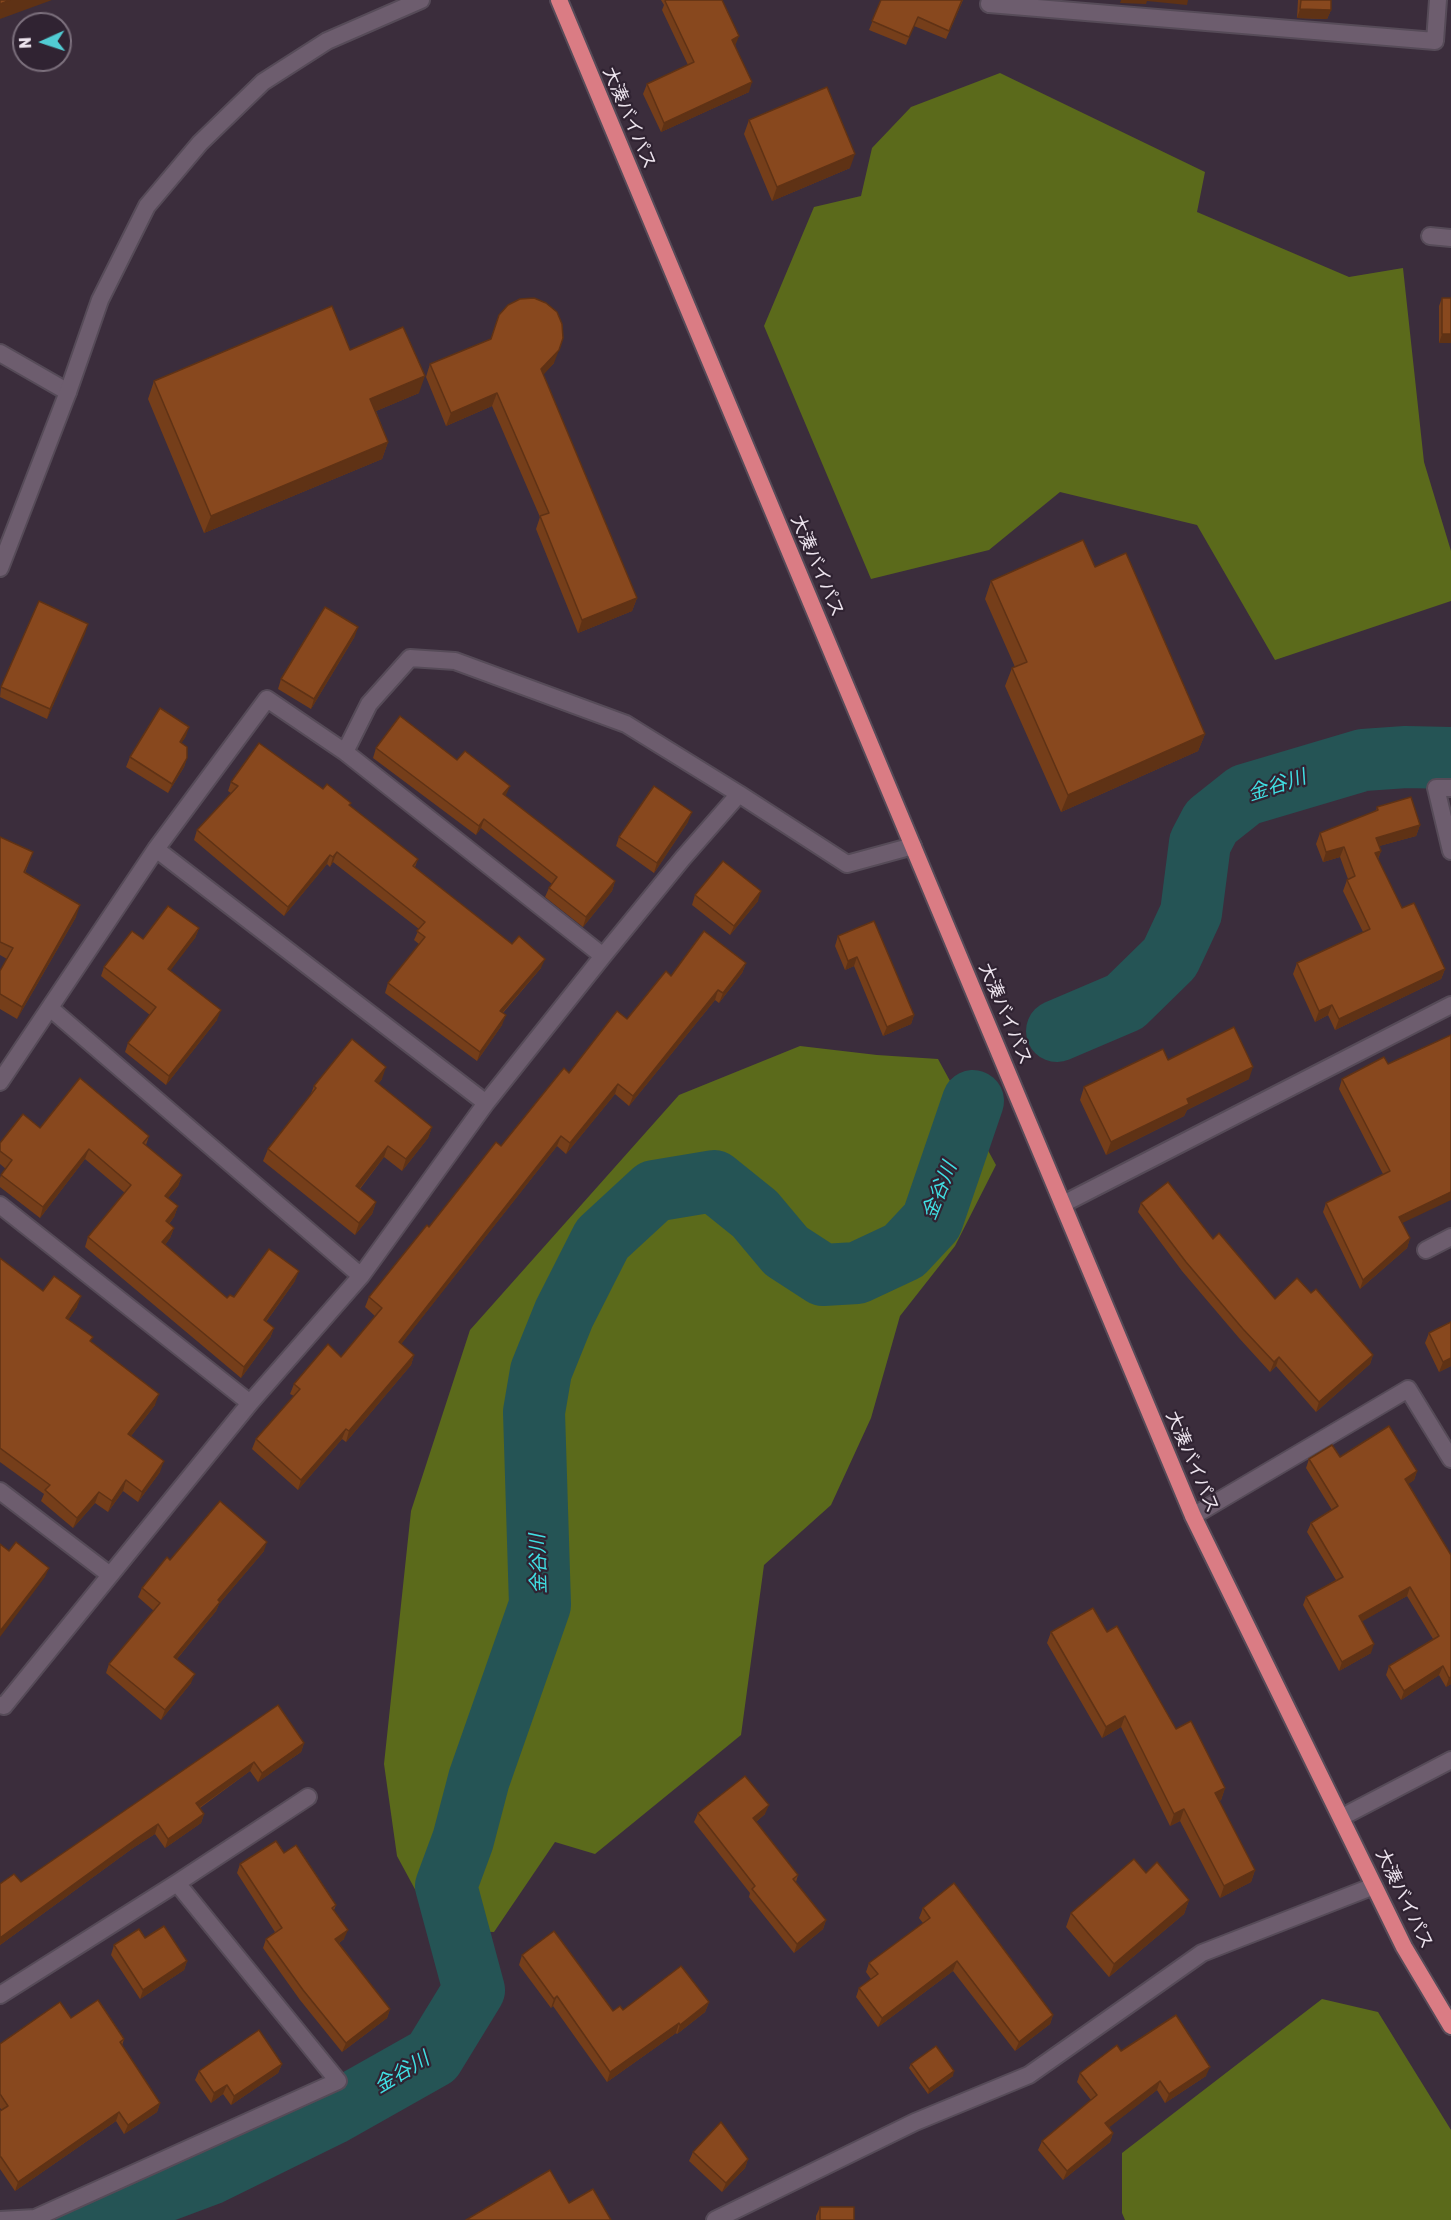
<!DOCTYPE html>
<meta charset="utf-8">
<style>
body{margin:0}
#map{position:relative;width:1451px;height:2220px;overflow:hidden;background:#3b2d3c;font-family:Rubik,sans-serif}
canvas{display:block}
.north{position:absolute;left:12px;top:12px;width:60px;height:60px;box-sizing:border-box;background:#302332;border:2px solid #7c707d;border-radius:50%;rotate:267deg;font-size:16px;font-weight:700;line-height:24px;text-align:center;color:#ede4ee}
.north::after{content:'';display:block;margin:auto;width:21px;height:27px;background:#51ccd3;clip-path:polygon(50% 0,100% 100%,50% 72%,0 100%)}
</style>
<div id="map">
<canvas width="1451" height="2220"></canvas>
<div class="north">N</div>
</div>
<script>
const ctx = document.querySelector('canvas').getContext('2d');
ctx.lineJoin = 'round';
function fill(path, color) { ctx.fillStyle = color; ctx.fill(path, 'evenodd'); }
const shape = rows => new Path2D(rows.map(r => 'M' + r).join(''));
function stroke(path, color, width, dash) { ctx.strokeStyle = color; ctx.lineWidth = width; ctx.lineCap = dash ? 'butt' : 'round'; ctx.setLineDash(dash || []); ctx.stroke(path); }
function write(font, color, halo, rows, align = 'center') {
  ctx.font = font + ' Rubik,"Noto Sans JP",sans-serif'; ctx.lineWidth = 4.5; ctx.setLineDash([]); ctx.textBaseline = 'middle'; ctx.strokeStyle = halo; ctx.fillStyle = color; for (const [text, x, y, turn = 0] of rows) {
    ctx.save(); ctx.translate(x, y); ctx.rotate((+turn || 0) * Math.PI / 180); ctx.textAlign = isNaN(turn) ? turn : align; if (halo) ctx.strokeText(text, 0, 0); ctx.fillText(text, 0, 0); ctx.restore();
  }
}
const forest = shape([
 [1000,73,1205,172,1197,212,1349,277,1403,268,1424,462,1451,551,1451,601,1275,660,1197,525,1060,492,989,550,871,579,764,326,814,207,861,196,872,148,911,107],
 [800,1046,877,1055,938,1059,996,1165,955,1246,900,1316,871,1418,831,1505,764,1565,741,1735,595,1854,555,1842,494,1932,437,1930,397,1856,384,1764,411,1511,470,1330,679,1095],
 [1322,1999,1378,2012,1451,2130,1451,2220,1125,2220,1122,2213,1122,2153]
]);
const river = shape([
 [1057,1031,1125,1002,1170,958,1191,913,1200,843,1211,822,1245,795,1363,760,1406,757,1451,758],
 [87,2220,210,2174,332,2114,433,2057,474,1990,446,1886,463,1840,479,1779,540,1605,534,1412,541,1371,564,1314,602,1239,654,1191,714,1181,755,1214,786,1251,823,1275,857,1273,904,1251,932,1221,973,1101]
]);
const minor = shape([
 [990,0,989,4,1435,41,1438,0],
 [1430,236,1451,238],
 [0,353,68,392],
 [345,752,369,704,410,658,455,661,626,724,739,794],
 [1451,788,1436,788,1451,851],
 [156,849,486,1103],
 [50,1008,361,1276],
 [0,1082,156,849,267,699,345,752,603,956],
 [1063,1204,1451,1005],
 [0,1205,250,1403],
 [1426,1250,1451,1237],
 [0,1491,110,1575],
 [1193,1516,1408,1389,1451,1459],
 [0,1705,4,1706,250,1403,361,1276,486,1103,603,956,683,858,739,794,847,864,913,846],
 [0,1995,177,1883,308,1797],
 [0,2220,35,2218,338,2081,177,1883],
 [715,2220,915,2122,1029,2075,1202,1953,1374,1886]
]);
const tertiary = shape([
 [0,568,68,392,100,300,147,206,200,143,263,82,327,41,421,0],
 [1342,1817,1451,1760]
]);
const trunk = shape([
 [559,0,1193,1516,1404,1947,1451,2026]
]);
const wall = shape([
 [661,0,722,0,749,92,661,132,643,94,647,84,688,65,662,10,664,5],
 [881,0,963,0,946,39,914,26,906,45,869,30],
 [1298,0,1331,0,1331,10,1327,19,1297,18],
 [749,120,850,168,772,201,744,134],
 [1442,298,1451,343,1439,343,1439,306],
 [350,350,419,393,376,411,388,442,382,459,204,533,148,399,154,381],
 [554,363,543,374,637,598,632,611,578,633,536,529,540,517,492,406,446,426,426,377,430,364],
 [1095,567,1205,734,1198,751,1061,812,1005,686,1012,668,1015,667,985,599,991,581],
 [88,624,47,719,0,697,1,687],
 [355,636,311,709,278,689,281,679],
 [186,736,181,743,187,758,184,767,168,793,126,767,130,757],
 [376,748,457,760,506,796,615,881,612,891,583,927,545,897,549,888,552,884,481,828,476,835,373,758],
 [231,782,323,789,350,806,418,859,415,867,541,968,503,1013,502,1025,477,1061,385,993,388,983,419,944,414,940,419,929,333,862,330,867,327,864,284,916,194,840,197,830,231,793,228,791],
 [1377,807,1420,825,1416,836,1379,846,1381,851,1378,859,1402,908,1445,969,1441,979,1335,1030,1328,1015,1315,1022,1293,974,1297,963,1363,932,1343,891,1347,880,1348,879,1340,857,1323,862,1316,844,1320,833,1376,811],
 [688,822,654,873,616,846,619,837],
 [0,837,33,852,25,873,76,917,17,1019,0,1009,0,971,7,959,0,955],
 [695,895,758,901,730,935,692,905],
 [199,928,195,938,170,970,217,1020,166,1085,125,1052,128,1043,150,1015,101,976,104,967,143,939],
 [838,936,914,1015,911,1024,883,1036,854,966,845,970,835,946],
 [746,963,742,973,719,1003,715,1000,629,1106,615,1094,566,1154,557,1146,401,1344,414,1355,411,1365,346,1442,342,1439,298,1490,252,1449,256,1439,294,1396,290,1394,294,1384,341,1357,375,1316,365,1307,369,1297,429,1227,501,1146,569,1073,627,1019,671,976],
 [1384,1057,1402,1223,1410,1238,1407,1248,1360,1289,1323,1212,1326,1203,1383,1174,1339,1089,1342,1079],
 [1168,1060,1249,1079,1187,1110,1184,1116,1106,1155,1080,1100,1084,1087],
 [382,1079,378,1084,432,1127,428,1138,402,1171,384,1157,360,1189,376,1202,372,1214,355,1235,263,1161,268,1149,310,1096,314,1086],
 [40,1128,149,1136,146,1145,182,1175,178,1186,168,1198,178,1206,174,1217,169,1224,174,1228,170,1238,165,1245,227,1298,295,1281,266,1322,274,1328,270,1338,241,1378,85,1247,88,1237,125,1193,85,1159,40,1218,0,1187,0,1178,1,1175,6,1169,0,1164,0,1143],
 [1141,1203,1213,1239,1275,1299,1311,1293,1373,1355,1370,1364,1316,1412,1276,1366,1270,1372,1239,1338,1182,1271,1138,1212],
 [0,1258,43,1291,77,1307,68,1320,155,1405,131,1436,160,1472,138,1502,123,1491,108,1512,95,1503,73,1528,41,1501,44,1494,0,1462],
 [1429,1333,1451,1366,1439,1372,1425,1343],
 [1340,1457,1417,1471,1414,1480,1408,1484,1451,1684,1446,1687,1439,1675,1401,1700,1386,1675,1389,1666,1433,1639,1407,1596,1362,1621,1371,1653,1339,1671,1303,1605,1306,1597,1336,1580,1307,1532,1311,1523,1332,1510,1306,1468,1309,1459],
 [264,1551,219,1604,216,1611,177,1659,191,1683,161,1720,106,1673,109,1664,154,1611,138,1597,142,1588,170,1560],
 [1051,1632,1107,1632,1176,1729,1225,1788,1221,1800,1219,1801,1255,1870,1251,1882,1220,1898,1180,1821,1170,1826,1121,1727,1102,1738,1047,1643],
 [278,1705,304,1743,301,1752,258,1782,250,1771,200,1808,204,1814,201,1823,165,1848,155,1834,133,1848,0,1945,0,1884,21,1882],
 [698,1813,765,1814,756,1822,798,1875,796,1882,826,1920,823,1929,794,1953,749,1897,750,1893,694,1822],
 [284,1853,336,1905,334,1910,344,1939,339,1943,390,2009,387,2018,342,2052,300,2000,263,1948,266,1939,275,1932,237,1873,240,1864],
 [1146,1873,1189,1900,1184,1914,1109,1977,1066,1927,1071,1913],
 [923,1908,1053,2015,1050,2024,1015,2051,953,1971,878,2027,856,1997,859,1988,871,1979,866,1972,869,1963,923,1923,919,1918],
 [145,1938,187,1961,184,1970,140,1999,111,1955,114,1945],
 [522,1955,613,2011,709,2002,705,2012,677,2034,676,2033,607,2082,553,2006,551,2008,519,1965],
 [71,2018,124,2039,122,2046,160,2103,157,2112,124,2134,116,2121,15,2191,0,2169,0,2111,2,2110,0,2108,0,2044],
 [1121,2051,1206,2076,1165,2103,1157,2090,1109,2127,1113,2133,1110,2142,1063,2180,1038,2150,1042,2141,1091,2100,1077,2082,1080,2073],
 [282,2064,278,2073,231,2105,223,2094,211,2103,195,2080,199,2071],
 [911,2064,953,2076,928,2094,909,2068],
 [693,2152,748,2159,745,2168,722,2192,689,2161],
 [820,2207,854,2220,816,2220,816,2216]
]);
const shadedWall = shape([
 [10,0,52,0,0,19,0,4],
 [1121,0,1188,0,1187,5,1147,1,1146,4,1120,3],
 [1300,9,1331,10,1327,19,1297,18],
 [739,36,735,46,729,49,732,40],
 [752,82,749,92,661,132,664,123],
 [855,154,850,168,772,201,777,187],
 [1442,334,1451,334,1451,343,1439,343],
 [559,350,554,363,537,382,541,369],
 [425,376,419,393,364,416,370,399],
 [497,393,492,406,446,426,451,413],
 [388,442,382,459,204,533,211,516],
 [637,598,632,611,578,633,582,620],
 [88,624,85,634,47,719,50,709],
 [358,627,355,636,311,709,314,699],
 [189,727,186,736,176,752,180,742],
 [1205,734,1198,751,1061,812,1068,795],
 [187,758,184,767,168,793,172,784],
 [510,786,506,795,500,803,503,794],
 [692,812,688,822,654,873,657,863],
 [484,819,481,828,476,835,479,826],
 [1420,825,1416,836,1372,848,1376,838],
 [1344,847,1340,857,1323,862,1326,852],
 [1381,851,1377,861,1375,853],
 [337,852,333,862,330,867,333,857],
 [330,855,327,864,284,916,288,907],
 [615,881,612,891,583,927,586,917],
 [761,891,758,901,730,935,734,926],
 [80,905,76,917,17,1019,22,1007],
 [199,928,195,938,165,978,168,969],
 [857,957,854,966,845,970,848,961],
 [545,959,541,968,496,1020,500,1011],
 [746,963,742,973,719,1003,723,993],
 [1445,969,1441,979,1335,1030,1339,1019],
 [718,990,715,1000,629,1106,633,1096],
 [1332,1005,1328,1015,1315,1022,1319,1011],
 [221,1010,217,1020,166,1085,169,1076],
 [506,1015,502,1025,477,1061,480,1052],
 [914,1015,911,1024,883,1036,887,1027],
 [386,1067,382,1079,371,1093,375,1081],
 [1253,1067,1249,1079,1187,1110,1184,1116,1106,1155,1111,1142,1187,1099],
 [618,1084,615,1094,566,1154,570,1143],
 [432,1127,428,1138,402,1171,406,1159],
 [561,1136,557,1146,395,1352,399,1342],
 [388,1146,384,1157,352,1198,356,1186],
 [89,1149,85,1159,40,1218,43,1207],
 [182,1175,178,1186,161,1206,165,1196],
 [1451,1192,1451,1200,1396,1226,1399,1217],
 [376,1202,372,1214,355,1235,359,1223],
 [178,1206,174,1217,162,1232,166,1221],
 [174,1228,170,1238,159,1253,162,1242],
 [1410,1238,1407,1248,1360,1289,1363,1280],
 [299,1271,295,1281,260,1330,264,1320],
 [81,1296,77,1307,62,1329,66,1318],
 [274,1328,270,1338,241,1378,244,1367],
 [414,1355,411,1365,346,1442,349,1431],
 [1373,1355,1370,1364,1316,1412,1319,1402],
 [1279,1357,1276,1366,1270,1372,1274,1362],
 [1451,1358,1451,1366,1439,1372,1443,1362],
 [159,1394,155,1405,124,1445,128,1434],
 [346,1429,342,1439,298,1490,301,1480],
 [164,1461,160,1472,138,1502,142,1492],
 [1417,1471,1414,1480,1402,1488,1405,1479],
 [126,1480,123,1491,108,1512,112,1501],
 [99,1492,95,1503,73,1528,77,1518],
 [267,1542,264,1551,219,1604,216,1611,171,1666,174,1657,218,1600],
 [49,1568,45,1577,0,1637,0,1631],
 [1410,1587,1407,1596,1356,1625,1359,1616],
 [1374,1644,1371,1653,1339,1671,1342,1662],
 [1443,1666,1439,1675,1401,1700,1404,1691],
 [195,1674,191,1683,161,1720,165,1710],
 [1451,1677,1451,1684,1446,1687,1449,1678],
 [1125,1716,1121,1727,1102,1738,1106,1727],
 [304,1743,301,1752,258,1782,262,1773],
 [254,1762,250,1771,193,1812,196,1803],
 [1225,1788,1221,1800,1211,1805,1215,1793],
 [769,1805,765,1814,750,1827,753,1818],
 [1184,1809,1180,1821,1170,1826,1174,1814],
 [204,1814,201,1823,165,1848,168,1839],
 [158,1824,155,1834,133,1848,0,1945,0,1938,136,1839],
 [1255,1870,1251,1882,1220,1898,1224,1886],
 [1189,1900,1184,1914,1109,1977,1114,1964],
 [826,1920,823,1929,794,1953,797,1944],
 [348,1930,344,1939,332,1948,335,1939],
 [187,1961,184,1970,140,1999,143,1990],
 [957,1961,953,1971,878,2027,882,2018],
 [557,1996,553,2006,551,2008,554,1999],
 [709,2002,705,2012,677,2034,680,2025],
 [390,2009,387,2018,342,2052,346,2043],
 [1053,2015,1050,2024,1015,2051,1019,2042],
 [679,2023,676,2033,607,2082,610,2072],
 [282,2064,278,2073,231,2105,234,2096],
 [1210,2067,1206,2076,1165,2103,1169,2094],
 [954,2071,953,2076,928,2094,929,2089],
 [1160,2081,1157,2090,1102,2133,1105,2123],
 [227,2085,223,2094,211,2103,214,2093],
 [160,2103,157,2112,124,2134,128,2125],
 [119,2112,116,2121,15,2191,18,2182],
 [1113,2133,1110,2142,1063,2180,1067,2171],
 [748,2159,745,2168,722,2192,726,2183]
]);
const building = shape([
 [0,0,10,0,0,4,0,0],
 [666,0,722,0,739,36,732,40,752,82,664,123,647,84,694,62,665,1,666,0],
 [881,0,962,0,949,31,918,17,909,37,872,21,881,0],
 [1301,0,1331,0,1331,10,1300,9,1301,0],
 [827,87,855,154,777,187,749,120,827,87],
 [534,298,546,303,557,312,562,324,563,338,559,350,541,369,637,598,582,620,540,516,549,513,497,393,451,413,430,364,491,339,499,315,508,305,520,299,534,298],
 [1442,298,1451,298,1451,334,1442,334,1442,298],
 [332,306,350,350,403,327,425,376,370,399,388,442,211,516,154,381,332,306],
 [1083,540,1095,567,1126,553,1205,734,1068,795,1012,668,1027,662,991,581,1083,540],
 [39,601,88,624,50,709,1,687,39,601],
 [325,607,358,627,314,699,281,679,325,607],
 [160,708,189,727,180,742,187,747,187,758,172,784,130,757,160,708],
 [400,716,457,760,465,751,510,786,503,794,615,881,586,917,549,888,557,877,484,819,479,826,376,748,400,716],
 [259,743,323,789,327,784,351,803,349,805,418,859,413,866,512,944,519,936,545,959,500,1011,506,1015,480,1052,388,983,425,937,417,931,425,922,337,852,333,857,330,855,288,907,197,830,238,786,231,782,259,743],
 [654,786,692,812,657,863,619,837,654,786],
 [1411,797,1420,825,1376,838,1381,851,1375,853,1402,908,1414,903,1445,969,1339,1019,1332,1005,1319,1011,1297,963,1370,929,1347,880,1355,876,1344,847,1326,852,1320,833,1378,810,1377,807,1411,797],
 [0,837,33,852,24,872,80,905,22,1007,0,994,0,971,13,948,0,942,0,837],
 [723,861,761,891,734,926,695,895,723,861],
 [168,906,199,928,168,969,221,1010,169,1076,128,1043,156,1007,104,967,132,931,143,939,168,906],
 [874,921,914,1015,887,1027,857,957,848,961,838,936,874,921],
 [704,931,746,963,723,993,718,990,633,1096,618,1084,570,1143,561,1136,399,1342,414,1355,349,1431,346,1429,301,1480,256,1439,300,1389,294,1384,328,1344,341,1357,382,1308,369,1297,427,1225,429,1227,496,1142,501,1146,564,1068,569,1073,617,1011,627,1019,666,971,671,976,704,931],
 [1234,1027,1253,1067,1187,1099,1189,1104,1111,1142,1084,1087,1163,1049,1168,1060,1234,1027],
 [1451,1035,1451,1192,1399,1217,1410,1238,1363,1280,1326,1203,1390,1171,1342,1079,1384,1057,1388,1064,1451,1035],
 [352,1039,386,1067,375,1081,432,1127,406,1159,388,1146,356,1186,376,1202,359,1223,268,1149,316,1088,314,1086,352,1039],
 [80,1078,149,1136,143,1143,182,1175,165,1196,178,1206,166,1221,174,1228,162,1242,227,1298,230,1295,234,1297,269,1249,299,1271,264,1320,274,1328,244,1367,88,1237,131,1185,89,1149,43,1207,1,1175,12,1160,0,1151,0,1143,23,1114,40,1128,80,1078],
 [1168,1182,1213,1239,1219,1233,1275,1299,1297,1278,1311,1293,1316,1289,1373,1355,1319,1402,1279,1357,1274,1362,1243,1329,1186,1262,1141,1203,1168,1182],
 [0,1258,43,1291,54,1276,81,1296,66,1318,93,1337,90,1341,159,1394,128,1434,164,1461,142,1492,126,1480,112,1501,99,1492,77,1518,45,1490,50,1485,0,1448,0,1258],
 [1451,1322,1451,1358,1443,1362,1429,1333,1451,1322],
 [1389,1426,1417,1471,1405,1479,1451,1555,1451,1677,1449,1678,1443,1666,1404,1691,1389,1666,1439,1636,1410,1587,1359,1616,1374,1644,1342,1662,1306,1597,1343,1577,1311,1523,1338,1506,1309,1459,1332,1445,1340,1457,1389,1426],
 [220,1501,267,1542,218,1600,220,1602,174,1657,195,1674,165,1710,109,1664,160,1603,142,1588,167,1557,170,1560,220,1501],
 [16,1542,49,1568,0,1631,0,1544,9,1551,16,1542],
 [1093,1608,1107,1632,1117,1626,1176,1729,1191,1721,1225,1788,1215,1793,1255,1870,1224,1886,1184,1809,1174,1814,1125,1716,1106,1727,1051,1632,1093,1608],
 [278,1705,304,1743,262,1773,254,1762,196,1803,204,1814,168,1839,158,1824,136,1839,0,1938,0,1884,14,1874,21,1882,278,1705],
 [745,1776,769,1805,753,1818,798,1875,793,1879,826,1920,797,1944,752,1889,755,1886,698,1813,745,1776],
 [276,1841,284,1853,296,1845,336,1905,332,1908,348,1930,335,1939,390,2009,346,2043,303,1990,266,1939,282,1928,240,1864,276,1841],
 [1134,1859,1146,1873,1157,1862,1189,1900,1114,1964,1071,1913,1134,1859],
 [954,1883,1053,2015,1019,2042,957,1961,882,2018,859,1988,878,1974,869,1963,930,1918,923,1908,954,1883],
 [164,1926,187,1961,143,1990,114,1945,139,1929,145,1938,164,1926],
 [554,1931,613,2011,620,2006,623,2010,681,1966,709,2002,680,2025,679,2023,610,2072,557,1996,554,1999,522,1955,554,1931],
 [98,2000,124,2039,120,2042,160,2103,128,2125,119,2112,18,2182,1,2157,0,2157,0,2111,8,2106,0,2094,0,2044,60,2002,71,2018,98,2000],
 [1176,2015,1210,2067,1169,2094,1160,2081,1105,2123,1113,2133,1067,2171,1042,2141,1097,2095,1080,2073,1117,2045,1121,2051,1176,2015],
 [259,2030,282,2064,234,2096,227,2085,214,2093,199,2071,259,2030],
 [936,2046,954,2071,929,2089,911,2064,936,2046],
 [721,2122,748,2159,726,2183,693,2152,721,2122],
 [550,2170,569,2203,593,2189,611,2220,466,2220,550,2170],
 [820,2207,854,2207,854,2220,820,2220,820,2207]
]);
const streetNames = [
 ["大湊バイパス",629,118,67],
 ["大湊バイパス",817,566,67],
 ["大湊バイパス",1005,1014,67],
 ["大湊バイパス",1192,1462,67],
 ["大湊バイパス",1404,1899,64]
];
const waterNames = [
 ["金谷川",1277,786,-18],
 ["金谷川",940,1191,-68],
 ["金谷川",539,1564,-92],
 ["金谷川",402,2073,-31]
];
fill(forest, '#5b6a1b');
stroke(river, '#255455', 62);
stroke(minor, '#564b58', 20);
stroke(tertiary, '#564b58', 20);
stroke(trunk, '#564b58', 20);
stroke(minor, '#6d5d6e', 16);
stroke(tertiary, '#6d5d6e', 16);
stroke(trunk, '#da7c84', 16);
fill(wall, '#753e1a');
fill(shadedWall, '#5f3215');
fill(building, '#88481e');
stroke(building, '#5f3215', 1.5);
write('18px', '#ede4ee', '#302332', streetNames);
write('italic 20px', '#40dee2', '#302332', waterNames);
</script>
